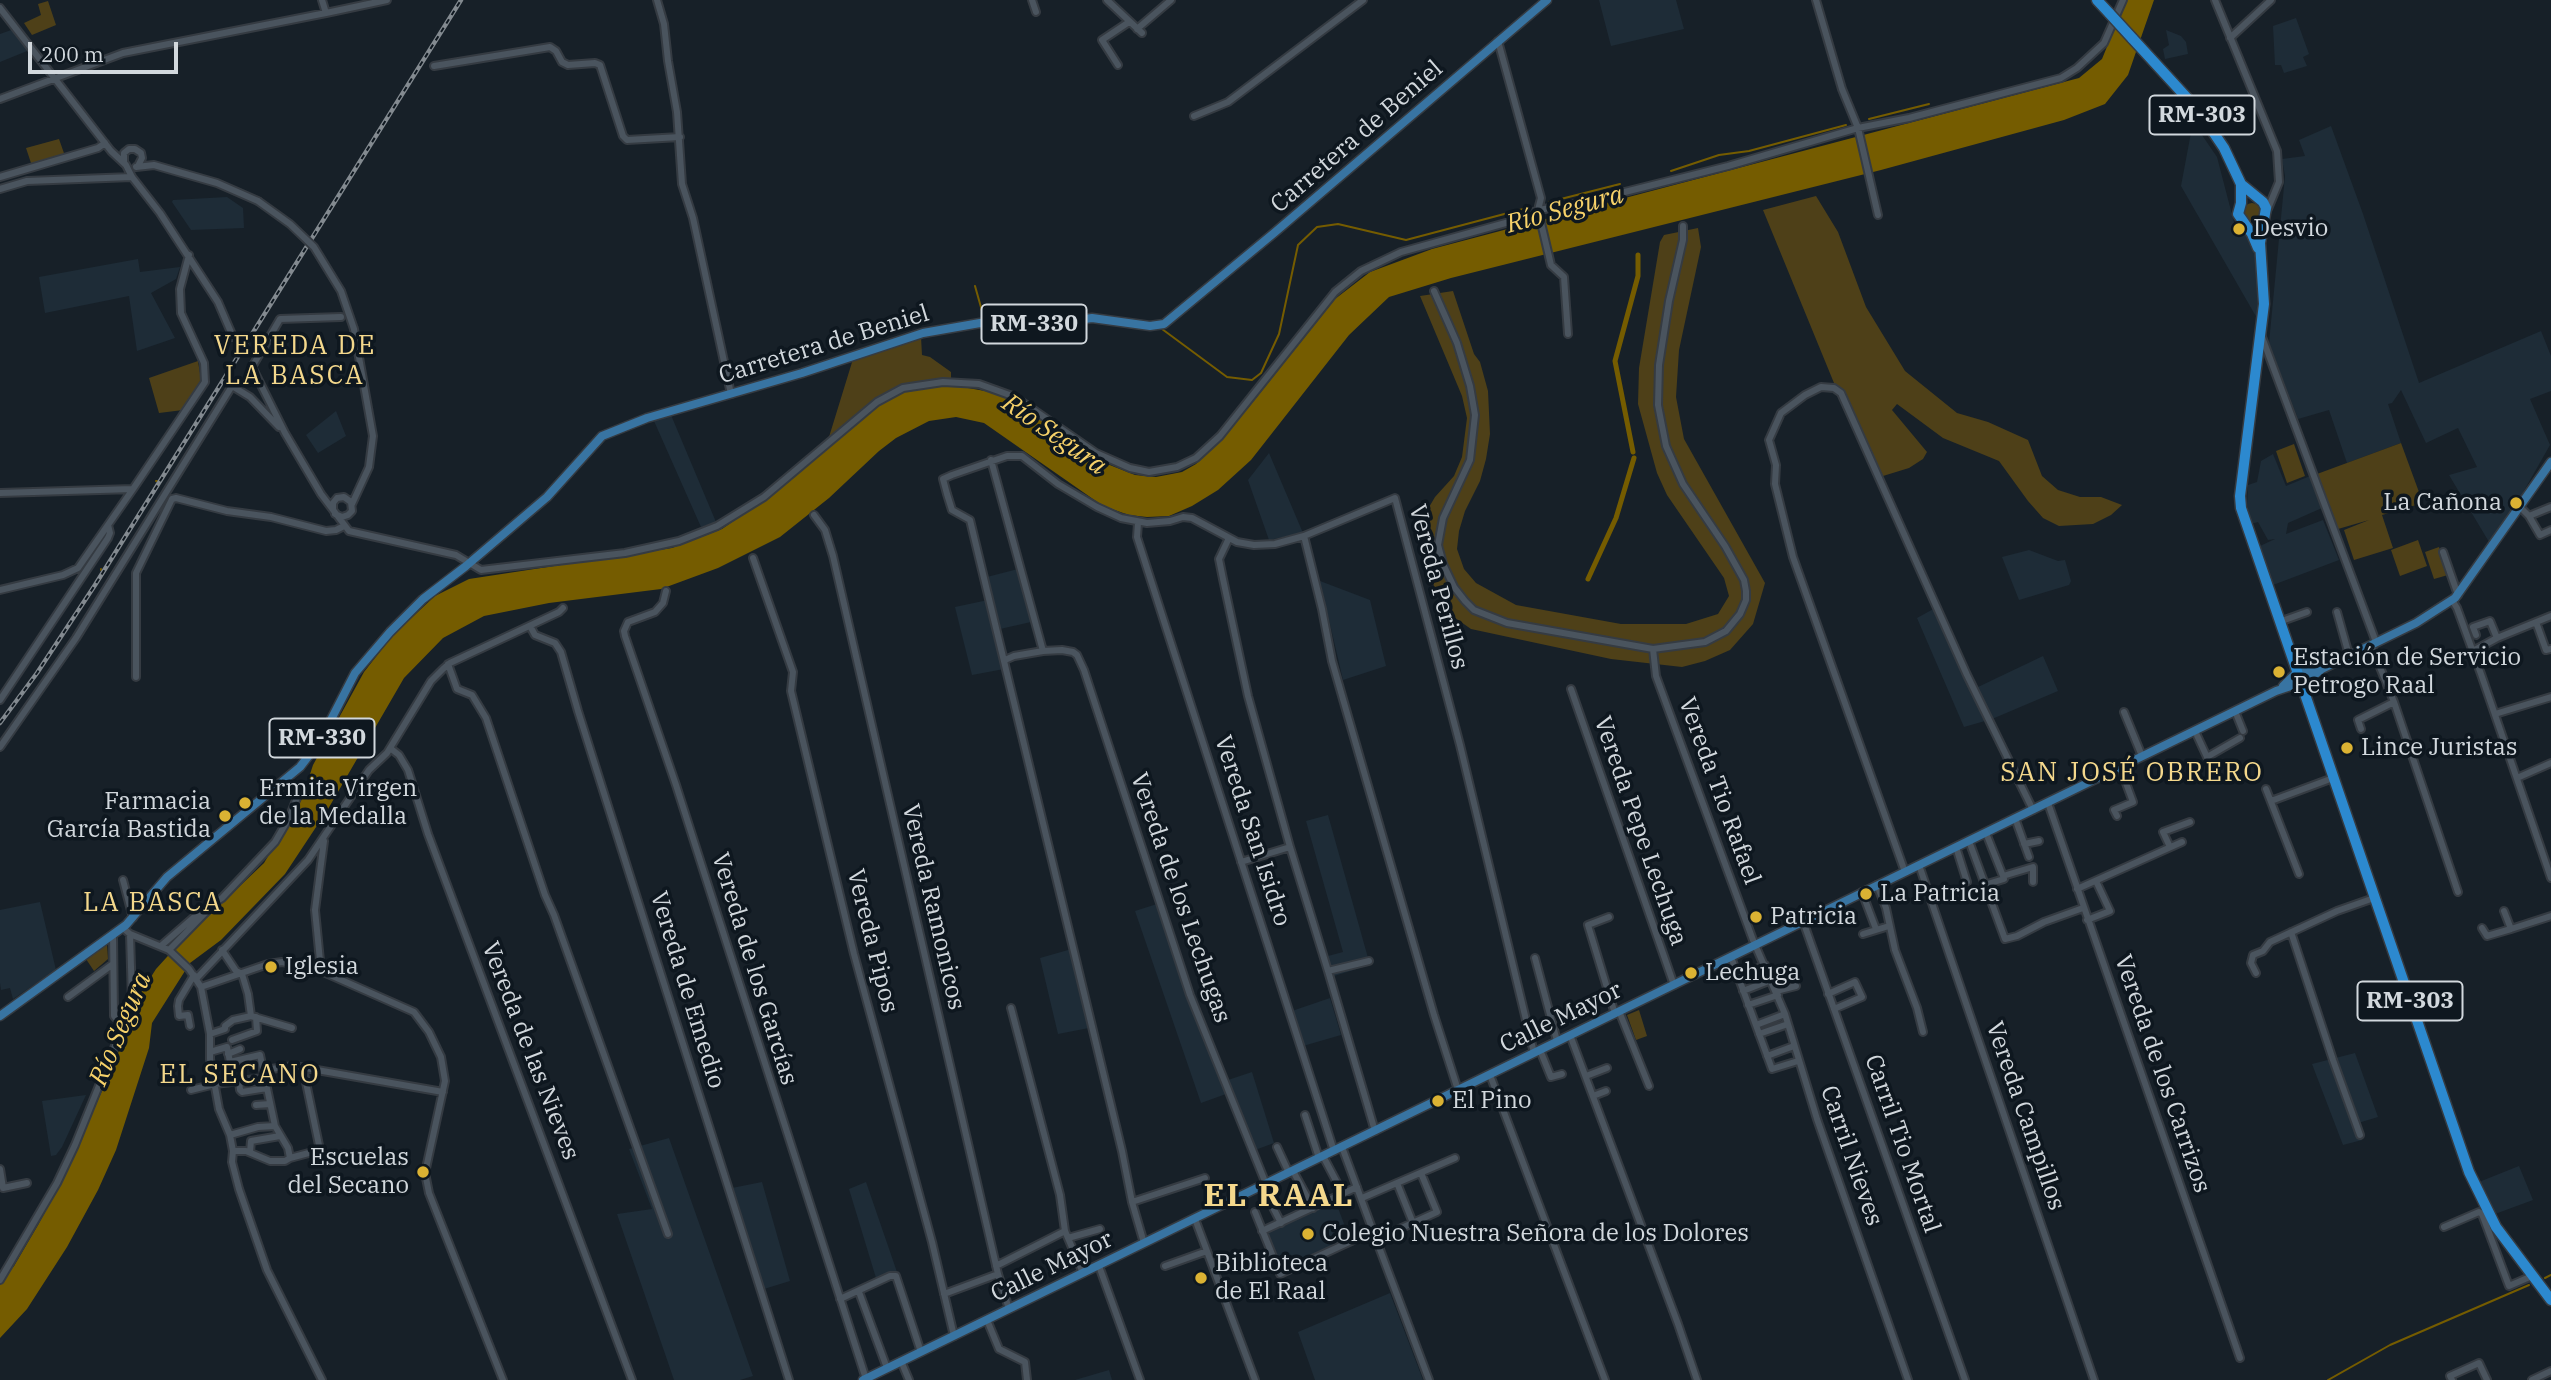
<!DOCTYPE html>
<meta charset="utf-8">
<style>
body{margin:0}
#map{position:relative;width:2551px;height:1380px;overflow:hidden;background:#172028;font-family:"IBM Plex Serif",serif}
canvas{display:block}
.scale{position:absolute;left:28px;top:42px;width:150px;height:32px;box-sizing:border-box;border:4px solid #d2d8dd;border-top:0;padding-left:9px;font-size:21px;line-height:24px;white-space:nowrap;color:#d2d8dd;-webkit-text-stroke:5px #0e171f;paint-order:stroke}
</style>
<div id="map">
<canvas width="2551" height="1380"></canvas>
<div class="scale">200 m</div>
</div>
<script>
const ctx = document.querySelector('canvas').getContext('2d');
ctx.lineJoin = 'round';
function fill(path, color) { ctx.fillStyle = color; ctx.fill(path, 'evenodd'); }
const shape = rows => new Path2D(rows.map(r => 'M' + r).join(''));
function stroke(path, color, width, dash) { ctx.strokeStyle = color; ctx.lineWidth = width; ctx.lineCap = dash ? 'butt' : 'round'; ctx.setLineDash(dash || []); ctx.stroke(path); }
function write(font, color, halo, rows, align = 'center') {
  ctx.font = font + ' "IBM Plex Serif",serif'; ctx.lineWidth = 7; ctx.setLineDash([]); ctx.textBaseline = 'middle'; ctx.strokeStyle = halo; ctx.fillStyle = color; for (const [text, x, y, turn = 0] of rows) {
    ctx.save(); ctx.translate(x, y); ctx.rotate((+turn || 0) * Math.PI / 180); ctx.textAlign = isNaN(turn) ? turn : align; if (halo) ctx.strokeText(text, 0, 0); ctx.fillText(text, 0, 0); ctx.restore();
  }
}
const built = shape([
 [1599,0,1676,0,1684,29,1611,46],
 [2296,18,2309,54,2303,57,2307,66,2284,73,2281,65,2275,65,2273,26],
 [14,29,32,49,0,62,0,34],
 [2166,30,2181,36,2186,42,2188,54,2165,59,2163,49,2169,45],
 [2193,122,2217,157,2236,230,2249,237,2254,248,2257,271,2258,320,2181,186],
 [2331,126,2363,214,2419,383,2541,331,2551,356,2551,391,2530,399,2550,445,2492,547,2449,475,2477,467,2458,428,2426,443,2401,390,2392,403,2388,404,2401,443,2347,463,2329,410,2298,419,2269,343,2285,176,2282,159,2305,156,2299,140],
 [227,197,243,208,244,228,191,230,172,202,173,200],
 [138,259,140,272,180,267,176,279,151,293,175,338,137,351,129,296,45,313,39,277],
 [336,411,346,436,318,453,306,435],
 [671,415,716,522,701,527,654,421],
 [1269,453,1303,533,1269,540,1248,480],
 [2273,454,2286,486,2310,476,2322,508,2288,523,2286,534,2323,520,2339,560,2273,585,2260,546,2275,539,2268,540,2258,522,2251,524,2247,505,2248,485,2257,482,2261,461],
 [2029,550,2058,561,2065,560,2071,581,2069,585,2019,600,2002,557],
 [1018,569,1031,622,1000,629,1004,669,972,675,955,607,988,600,983,578],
 [1320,581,1370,600,1386,666,1343,680],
 [1937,607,1940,608,1978,687,2043,656,2058,691,1992,719,1964,727,1917,618],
 [1328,815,1370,965,1334,976,1328,956,1343,952,1306,821],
 [40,902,56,970,13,999,10,988,1,990,0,983,0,910],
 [1157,904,1226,1094,1201,1103,1135,911],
 [1075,948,1094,1027,1058,1034,1040,958],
 [1330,998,1341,1035,1303,1046,1292,1011],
 [2355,1053,2378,1117,2358,1123,2362,1140,2343,1145,2312,1064],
 [1252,1072,1274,1143,1255,1150,1228,1080],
 [86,1095,62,1147,56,1155,51,1156,42,1101],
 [669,1138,753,1376,740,1380,674,1380,617,1214,652,1209,629,1149],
 [2519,1166,2533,1200,2495,1214,2479,1182],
 [762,1182,790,1281,764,1289,732,1188],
 [866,1182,897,1272,876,1278,849,1189],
 [1335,1200,1349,1237,1281,1271,1266,1231],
 [1390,1293,1423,1380,1315,1380,1298,1332],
 [1109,1370,1112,1380,1075,1380]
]);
const green = shape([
 [48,1,56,25,32,35,24,23,41,15,38,4],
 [59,139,65,156,32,166,26,148],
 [1816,196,1838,232,1866,307,1905,371,1957,413,1988,422,2028,440,2042,476,2058,490,2080,497,2101,497,2122,505,2111,515,2093,524,2059,526,2043,518,2028,501,1999,461,1943,438,1897,404,1892,410,1927,452,1923,459,1909,468,1883,476,1834,383,1763,210],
 '2243 212a9 9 0 1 1 18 0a9 9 0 1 1-18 0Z',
 [1698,228,1701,247,1679,350,1676,397,1684,439,1765,583,1753,624,1730,650,1705,661,1682,667,1611,659,1471,629,1448,613,1432,582,1423,551,1425,514,1435,497,1454,476,1462,457,1467,418,1462,396,1420,296,1453,291,1474,354,1480,362,1488,391,1490,434,1486,459,1480,481,1465,511,1459,531,1457,549,1464,569,1476,583,1516,605,1621,624,1686,624,1718,614,1729,596,1724,578,1667,495,1657,473,1638,404,1639,368,1660,242,1664,235],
 [921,337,922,355,930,357,951,372,951,379,906,386,881,396,829,437,853,359],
 [198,361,201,380,183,410,159,413,149,378],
 [2401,443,2423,503,2382,515,2393,548,2354,560,2344,530,2369,520,2338,529,2317,474],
 [2294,444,2305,476,2287,483,2276,451],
 [2418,540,2427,566,2400,576,2391,550],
 [2439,547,2448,575,2434,579,2425,552],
 [107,944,108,959,94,971,86,959],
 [1639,1010,1647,1036,1636,1040,1627,1015]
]);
const water = shape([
 [2126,0,2154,0,2128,75,2105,104,2064,120,1881,170,1451,278,1389,297,1349,335,1251,460,1218,490,1192,506,1169,516,1147,517,1129,515,1103,506,984,423,956,417,929,421,896,438,879,451,829,498,780,537,718,568,661,589,549,603,484,616,443,638,404,678,328,809,285,874,221,940,190,963,152,1023,149,1048,116,1150,98,1190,67,1247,27,1309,0,1338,0,1283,14,1266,38,1225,65,1175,116,1059,137,999,156,969,176,947,264,863,302,799,313,765,364,672,393,635,435,596,469,579,672,548,722,529,785,485,876,407,900,393,919,388,957,386,996,393,1024,407,1097,460,1135,475,1156,477,1182,472,1196,464,1248,408,1335,299,1370,272,1432,249,2079,78,2102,59]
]);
const stream = shape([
 [1869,119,1929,104],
 [1671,171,1719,155,1749,151,1846,125],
 [1549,202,1620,184],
 [975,286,984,318],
 [1162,329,1227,377,1252,380,1261,373,1279,334,1298,245,1317,227,1338,224,1406,240,1527,208],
 [156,481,157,481],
 [101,569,101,570],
 [2545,1278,2551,1275],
 [2328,1380,2390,1345,2529,1285]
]);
const canal = shape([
 [1633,452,1615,361,1638,276,1638,255],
 [1588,579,1616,518,1634,458]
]);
const minor = shape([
 [322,0,326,13,387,0],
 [657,0,664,24,668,61,677,112,682,184,693,218,731,394],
 [1032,0,1036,12],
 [1107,0,1142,33],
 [1816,0,1842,89,1858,128,1878,215],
 [2215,0,2277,151,2279,182,2267,211],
 [0,8,111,151,126,165,132,177,160,213,218,302,233,337],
 [1137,29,1171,0],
 [2230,38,2271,0],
 [1498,41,1541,198,1538,210,1551,265,1564,277,1568,334],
 [1118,65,1102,40,1129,22],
 [434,66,550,47,556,51,562,62,568,65,595,63,600,65,623,136,627,140,680,137],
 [0,99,123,53,326,13],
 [1194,116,1228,102,1363,0],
 [124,162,124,153,129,149,135,149,141,153,142,158,138,166],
 [136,167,154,165,217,183,258,201],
 [0,177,98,148,105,143],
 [0,189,27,181,132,177],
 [1434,291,1457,343,1470,386,1475,415,1470,460,1443,518,1438,545,1443,564,1454,587,1465,601,1474,610,1507,623,1653,649,1705,642,1726,631,1740,614,1746,600,1746,591,1744,580,1725,546,1683,484,1666,446,1658,405,1659,365,1669,301,1683,240,1683,226],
 [341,317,280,319,252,367,285,433,321,494,349,531,456,555,481,570,625,553,679,541,717,526,764,497,877,402,903,388,943,382,979,384,1015,397,1096,453,1130,468,1149,472,1177,467,1196,458,1220,436,1335,292,1361,271,1401,252,1520,219,1538,210,1581,203,1728,166,1858,128,1909,118,2061,78,2077,68,2104,43,2123,0],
 [2262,337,2376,642],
 [991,460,1043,651,1014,656,1005,660],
 [0,493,133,489,205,382,204,363,181,313,180,289,189,255],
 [352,504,369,467,373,436,354,329],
 [2520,507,2529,516,2540,535,2551,530],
 [333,509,333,503,337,498,344,497,351,502,352,511,348,515,342,517,335,514],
 [814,515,825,530,833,556,998,1274,1009,1309],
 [2529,516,2551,507],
 [1138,523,1137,537,1334,1151],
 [1304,536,1322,609,1332,661,1434,1015,1458,1090],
 [1229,538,1219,559,1223,579,1248,696,1290,847],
 [2443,552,2458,595],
 [753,558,793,672,791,691,854,954,932,1242,954,1336],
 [0,590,63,575,78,568,133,489],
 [666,591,663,603,655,612,628,622,624,631,625,636,676,785,866,1379],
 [2452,600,2457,608,2481,674,2551,878],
 [2337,612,2349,655],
 [2279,622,2307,612],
 [2536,622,2546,650,2551,649],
 [530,626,535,635,555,643,561,652,578,711,789,1380],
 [2476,635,2473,627,2490,621,2497,638],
 [2371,645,2394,702,2458,892],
 [1653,649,1656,676,1753,940,1785,1014,1817,1119,1908,1380],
 [1043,651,1062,650,1073,652,1077,655,1084,670,1190,995,1266,1184],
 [2473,651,2497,638,2551,616],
 [448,664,457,689,472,695,486,718,545,895,554,915,668,1234],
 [136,677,136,573,172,499,176,498,227,511,271,517,326,531,336,530,344,526],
 [1571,689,1674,985],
 [0,700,108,538,110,533,108,525],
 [2235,711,2243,731],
 [2124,712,2142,756],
 [2495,714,2551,697],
 [2361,729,2358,720,2394,702],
 [2195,731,2207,757,2240,738],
 [0,747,76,638,232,386,250,397,279,427],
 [390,748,399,755,408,770,428,834,632,1380],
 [2517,778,2551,763],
 [2266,789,2299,874],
 [2271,801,2333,778],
 [2048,803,2240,1358],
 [2117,816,2114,810,2133,802,2120,767],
 [2015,818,2029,857],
 [1986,833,2003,876,2033,867,2033,882],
 [1969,841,2005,939,2017,936,2044,922,2083,908],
 [2024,844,2039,841],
 [1956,847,1967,882],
 [2170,847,2163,832,2190,822],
 [1241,862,1290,847,1328,971],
 [1919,865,2094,1380],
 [1905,872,1793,557,1775,484,1776,465,1769,440,1781,413,1805,395,1821,387,1834,388,1841,393,1967,675,2033,810],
 [123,880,133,918],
 [1877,885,1886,908,1895,950,1917,1008,1923,1032],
 [1984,885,2004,879,2003,876],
 [2077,889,2182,842],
 [1862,892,1876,929],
 [2504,911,2511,929,2551,916],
 [1609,917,1588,925,1615,1014],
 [2087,920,2110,911,2096,881],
 [1803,921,1965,1380],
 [123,928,130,934,169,950,189,969,201,987,268,964,282,962,321,971,414,1012,429,1032,441,1057,445,1081,425,1173,429,1193,503,1380],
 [2482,928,2487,936,2511,929],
 [2291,932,2333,1060,2360,1135],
 [1863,934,1889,926],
 [113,935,114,1016,122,1025],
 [162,945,200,912,222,898,275,842,289,818,298,795,286,779],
 [169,950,209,909],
 [222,950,236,971,242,974,248,994,251,1016],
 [1731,957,1772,1069,1798,1061],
 [1535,958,1557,1041],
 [1369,961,1328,971,1375,1131],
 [321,971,315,910,324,841],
 [2256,973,2251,963,2253,955,2263,951,2270,942,2337,911,2374,898],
 [1738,977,1765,965],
 [196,979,308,860,369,770,387,753,431,681,443,669,450,663,559,612,563,608],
 [201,987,210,1034,210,1059,219,1109,230,1135,233,1151,232,1162,239,1189,267,1270,322,1380],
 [1743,991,1771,980],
 [1776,991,1796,986],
 [1828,994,1855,982,1862,997,1834,1009],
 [68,997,113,964],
 [1748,1005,1778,995],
 [1011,1008,1060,1195,1065,1231,1083,1273],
 [1619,1011,1649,1086],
 [1756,1025,1785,1014],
 [190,1026,188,1015,179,1016,178,1006,179,1000,194,975],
 [210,1034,225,1029,225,1026,233,1020,251,1016,292,1028],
 [1759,1034,1788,1024],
 [1570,1035,1678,1324,1697,1380],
 [232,1040,257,1031,256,1017],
 [1540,1050,1551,1077,1562,1074],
 [210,1052,227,1047,230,1062,260,1055,275,1126,288,1148,290,1158,285,1161,270,1161,246,1151,233,1151],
 [228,1054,240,1049],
 [1767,1056,1794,1046],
 [263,1070,294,1066,443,1092],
 [1490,1075,1605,1380],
 [1586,1076,1607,1068],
 [239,1081,240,1090,242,1092,267,1088],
 [191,1090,215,1084,264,1078],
 [1593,1096,1606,1091],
 [256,1105,270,1104],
 [1305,1115,1319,1158],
 [230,1135,258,1127,275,1126],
 [1277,1147,1289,1173],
 [250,1152,251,1141,280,1136],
 [1323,1156,1343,1194],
 [290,1158,320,1150,303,1068],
 [0,1169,3,1188,27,1183],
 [1293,1171,1313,1208],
 [1397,1183,1413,1223],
 [1262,1186,1281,1223],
 [1362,1198,1455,1158],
 [1132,1202,1205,1178],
 [1255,1212,1280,1274,1373,1231,1342,1147],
 [1195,1219,1255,1380],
 [2444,1227,2479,1212,2482,1214,2509,1286,2532,1276],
 [1262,1231,1357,1187],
 [1373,1231,1429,1380],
 [1068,1238,1100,1229],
 [1377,1239,1437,1212,1421,1173],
 [1144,1243,1132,1202,1122,1151,970,520,952,510,947,494,943,479,952,475,1007,456,1022,456,1058,484,1097,507,1121,518,1147,523,1170,521,1183,517,1192,518,1237,542,1254,545,1275,544,1304,536,1395,498,1460,745,1534,1053],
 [996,1266,1065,1231],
 [1099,1266,1140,1380],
 [1165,1266,1207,1251],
 [0,1280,57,1183,75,1145,113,1051,132,1000,130,934],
 [859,1292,887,1368],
 [944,1294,998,1274],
 [840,1299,890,1276,896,1276,921,1352],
 [987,1320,999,1349,1025,1362,1027,1380],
 [901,1361,909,1380],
 [2452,1380,2450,1376,2479,1363,2487,1380],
 [2532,1380,2551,1371]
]);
const major = shape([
 [2283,686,2297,672,2315,671],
 [0,1016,126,925,167,877,300,767,320,741,355,673,390,632,423,599,466,566,547,497,602,436,647,418,802,373,923,333,980,323,1051,324,1092,318,1150,326,1164,324,1274,233,1547,0],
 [863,1380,2276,691,2294,685,2301,686,2322,669,2416,623,2455,598,2551,462]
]);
const highway = shape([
 [2097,0,2110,14],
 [2132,38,2199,111,2224,148,2241,184,2263,202,2266,208,2260,243,2264,304,2240,496,2241,508,2469,1172,2496,1227,2551,1300],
 [2241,184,2241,203,2238,214,2252,234,2258,248]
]);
const rail = shape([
 [0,723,37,673,95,585,461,0]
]);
const minorBridge = shape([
 [258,201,290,224,314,247,341,291,354,329]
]);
const highwayBridge = shape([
 [2110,14,2132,38]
]);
const markers = [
 [2239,229,7,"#dbb233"],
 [2516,503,7,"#dbb233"],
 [2279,672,7,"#dbb233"],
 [2347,748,7,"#dbb233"],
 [245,803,7,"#dbb233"],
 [225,816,7,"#dbb233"],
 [1866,894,7,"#dbb233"],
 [1756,917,7,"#dbb233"],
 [271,967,7,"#dbb233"],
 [1691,973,7,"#dbb233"],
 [1438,1101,7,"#dbb233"],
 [423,1172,7,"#dbb233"],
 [1308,1234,7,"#dbb233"],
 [1201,1278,7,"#dbb233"]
];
const shields = [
 [2202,115,105],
 [1034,324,105],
 [322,738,105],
 [2410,1001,105]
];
const shieldNames = [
 ["RM-303",2202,115],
 ["RM-330",1034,324],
 ["RM-330",322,738],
 ["RM-303",2410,1001]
];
const streetNames = [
 ["Carretera de Beniel",1357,137,-41],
 ["Carretera de Beniel",824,345,-17],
 ["Vereda Perillos",1438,587,75],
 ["Vereda Tio Rafael",1719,791,70],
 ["Vereda San Isidro",1252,831,72],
 ["Vereda Pepe Lechuga",1640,831,71],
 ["Vereda de los Lechugas",1180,898,71],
 ["Vereda Ramonicos",933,907,77],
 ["Vereda Pipos",872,941,76],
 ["Vereda de los Garcías",754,969,73],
 ["Vereda de Emedio",687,990,73],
 ["Calle Mayor",1561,1018,-26],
 ["Vereda de las Nieves",530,1051,69],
 ["Vereda de los Carrizos",2162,1074,71],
 ["Vereda Campillos",2025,1116,71],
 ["Carril Tio Mortal",1902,1144,71],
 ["Carril Nieves",1851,1156,71],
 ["Calle Mayor",1052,1267,-26]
];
const poiNames = [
 ["Desvio",2253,229],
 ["La Cañona",2502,503,"right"],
 ["Estación de Servicio",2293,658],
 ["Petrogo Raal",2293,686],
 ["Lince Juristas",2361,748],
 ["Ermita Virgen",259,789],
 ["de la Medalla",259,817],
 ["Farmacia",211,802,"right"],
 ["García Bastida",211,830,"right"],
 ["La Patricia",1880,894],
 ["Patricia",1770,917],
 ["Iglesia",285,967],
 ["Lechuga",1705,973],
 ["El Pino",1452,1101],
 ["Escuelas",409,1158,"right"],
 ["del Secano",409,1186,"right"],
 ["Colegio Nuestra Señora de los Dolores",1322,1234],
 ["Biblioteca",1215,1264],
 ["de El Raal",1215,1292]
];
const waterNames = [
 ["Río Segura",1565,210,-15],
 ["Río Segura",1054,435,35],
 ["Río Segura",121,1029,-67]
];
const neighbourhoodNames = [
 ["VEREDA DE",295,346],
 ["LA BASCA",295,376],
 ["SAN JOSÉ OBRERO",2132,773],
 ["LA BASCA",153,903],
 ["EL SECANO",240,1075]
];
const districtNames = [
 ["EL RAAL",1279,1197]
];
fill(built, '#1e2c37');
fill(green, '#4e4018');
fill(water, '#755c00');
stroke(stream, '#755c00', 2);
stroke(canal, '#755c00', 5);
stroke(minor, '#353b42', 10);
stroke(major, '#353b42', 11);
stroke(highway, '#353b42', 13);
stroke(minor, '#4a545e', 6);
stroke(major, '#3874a2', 8);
stroke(highway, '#2c89cf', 10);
stroke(rail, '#838a90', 4.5);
stroke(rail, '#0e171f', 2, [5]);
stroke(minorBridge, '#353b42', 10, []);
stroke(highwayBridge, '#353b42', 13, []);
stroke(minorBridge, '#4a545e', 6);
stroke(highwayBridge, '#2c89cf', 10);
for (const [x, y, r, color] of markers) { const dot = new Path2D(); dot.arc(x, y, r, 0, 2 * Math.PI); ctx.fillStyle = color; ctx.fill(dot); stroke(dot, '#0e171f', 2.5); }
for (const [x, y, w] of shields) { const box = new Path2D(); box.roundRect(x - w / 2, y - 19.5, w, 39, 5); ctx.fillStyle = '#0e171f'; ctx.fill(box); stroke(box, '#d2d8dd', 2); }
write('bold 23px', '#d2d8dd', null, shieldNames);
write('24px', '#d2d8dd', '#0e171f', streetNames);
write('24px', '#d2d8dd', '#0e171f', poiNames, 'left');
write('italic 26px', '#f6d169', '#0e171f', waterNames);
ctx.letterSpacing = '2px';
write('26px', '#f4d88c', '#0e171f', neighbourhoodNames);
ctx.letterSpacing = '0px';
ctx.letterSpacing = '2px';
write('bold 32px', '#f4d88c', '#0e171f', districtNames);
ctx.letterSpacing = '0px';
</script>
